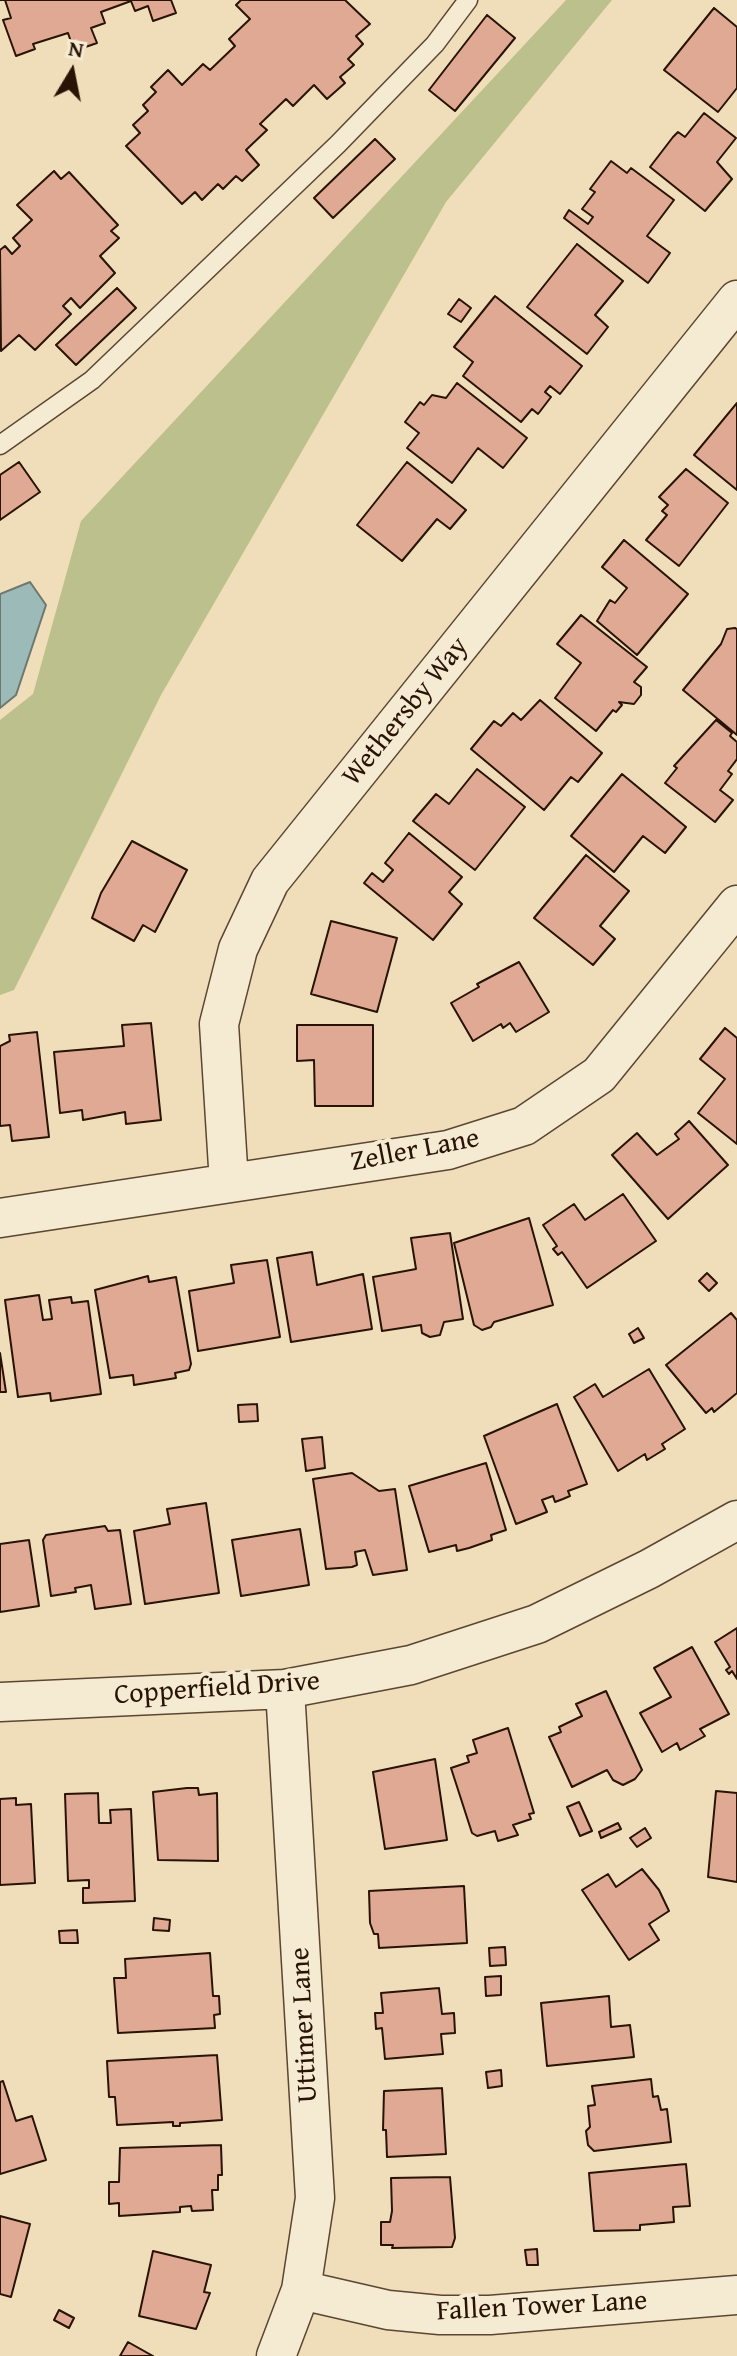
<!DOCTYPE html>
<style>
body{margin:0}
#map{position:relative;width:737px;height:2356px;overflow:hidden;background:#efdeb9;font-family:"Gentium Book Plus",serif}
canvas{display:block}
.north{position:absolute;left:32px;top:32px;width:80px;height:80px;-webkit-text-stroke:6px #f5ead2;paint-order:stroke;rotate:10deg;font-size:22px;font-weight:700;line-height:32px;text-align:center;color:#281305}
.north::after{content:'';display:block;margin:auto;width:28px;height:36px;background:#281305;clip-path:polygon(50% 0,100% 100%,50% 72%,0 100%)}
</style>
<div id="map">
<canvas width="737" height="2356"></canvas>
<div class="north">N</div>
</div>
<script>
const ctx = document.querySelector('canvas').getContext('2d');
ctx.lineJoin = 'round';
function fill(path, color) { ctx.fillStyle = color; ctx.fill(path, 'evenodd'); }
const shape = rows => new Path2D(rows.map(r => 'M' + r).join(''));
function stroke(path, color, width, dash) { ctx.strokeStyle = color; ctx.lineWidth = width; ctx.lineCap = dash ? 'butt' : 'round'; ctx.setLineDash(dash || []); ctx.stroke(path); }
function write(font, color, halo, rows, align = 'center') {
  ctx.font = font + ' "Gentium Book Plus",serif'; ctx.lineWidth = 8; ctx.setLineDash([]); ctx.textBaseline = 'middle'; ctx.strokeStyle = halo; ctx.fillStyle = color; for (const [text, x, y, turn = 0] of rows) {
    ctx.save(); ctx.translate(x, y); ctx.rotate((+turn || 0) * Math.PI / 180); ctx.textAlign = isNaN(turn) ? turn : align; if (halo) ctx.strokeText(text, 0, 0); ctx.fillText(text, 0, 0); ctx.restore();
  }
}
const green = shape([
 [566,0,612,0,446,202,161,695,14,990,0,995,0,720,33,694,81,521]
]);
const water = shape([
 [30,582,46,605,16,695,0,708,0,594,30,582]
]);
const building = shape([
 [0,0,171,0,176,13,153,21,148,6,135,11,131,1,101,12,105,23,91,28,97,43,74,51,68,33,33,44,35,49,16,56,3,20,11,18,5,0,0,0],
 [241,0,345,0,370,24,356,36,363,44,348,59,354,65,340,77,345,83,327,99,314,85,293,106,286,99,260,124,267,130,246,150,259,165,242,181,236,176,223,189,218,184,202,200,195,192,182,204,126,146,140,133,133,125,148,111,143,105,156,92,151,87,168,70,182,85,203,64,210,70,235,46,229,39,250,19,236,5,241,0],
 [714,8,737,27,737,88,718,112,664,70,714,8],
 [487,15,515,38,455,111,429,90,487,15],
 [704,113,736,138,717,162,732,179,705,211,650,167,673,137,678,132,685,137,704,113],
 [375,139,395,159,333,218,314,198,375,139],
 [611,161,627,173,631,168,674,200,647,236,670,253,648,283,564,218,569,210,588,224,593,217,582,209,595,192,590,189,611,161],
 [54,171,61,179,69,172,118,225,111,231,119,238,100,256,115,273,80,308,71,298,63,306,71,314,35,350,19,335,1,351,0,250,5,246,12,254,20,246,13,238,32,220,17,205,54,171],
 [577,244,623,281,595,315,608,327,587,354,527,307,577,244],
 [117,288,136,308,76,365,56,345,117,288],
 [495,296,582,366,560,394,550,386,545,392,551,397,538,414,532,409,521,422,463,376,473,362,454,347,495,296],
 [459,299,471,308,461,322,448,314,459,299],
 [457,383,527,438,503,468,478,448,452,483,407,448,419,433,405,422,420,402,424,405,432,395,446,398,457,383],
 [737,403,737,490,694,455,737,403],
 [19,462,40,492,0,520,0,475,19,462],
 [407,462,466,510,450,529,437,519,402,561,357,525,407,462],
 [686,469,728,503,679,566,646,540,667,515,662,511,668,505,659,497,686,469],
 [624,540,688,594,637,655,597,621,610,600,615,603,627,588,602,567,624,540],
 [581,615,647,667,634,682,641,687,641,695,634,704,619,702,622,705,616,712,613,710,596,731,555,698,581,663,557,644,581,615],
 [735,628,737,629,737,735,683,690,721,644,727,629,735,628],
 [540,700,602,753,578,782,571,777,544,810,471,749,494,721,501,726,513,713,521,720,540,700],
 [716,720,732,733,730,736,737,742,737,759,728,771,732,774,720,790,733,800,715,822,665,783,677,768,674,766,716,720],
 [477,769,525,807,475,870,413,821,436,794,449,804,477,769],
 [622,774,686,827,665,853,643,836,614,872,571,836,622,774],
 [409,833,462,877,449,892,462,904,433,940,364,883,372,873,383,882,393,870,385,863,409,833],
 [132,841,187,870,155,932,143,925,134,941,92,918,101,893,132,841],
 [586,855,629,891,600,926,615,939,593,965,534,918,586,855],
 [331,921,397,938,377,1012,311,994,331,921],
 [519,962,549,1012,516,1032,510,1023,503,1028,501,1024,473,1041,451,1003,479,987,477,984,519,962],
 [151,1023,161,1120,126,1124,125,1112,83,1120,82,1110,60,1113,54,1052,124,1046,122,1025,151,1023],
 [297,1025,373,1025,373,1106,315,1106,314,1060,297,1061,297,1025],
 [725,1028,737,1038,737,1144,698,1113,725,1079,700,1059,725,1028],
 [37,1032,49,1137,12,1141,10,1125,0,1126,0,1046,10,1041,9,1035,37,1032],
 [689,1121,728,1165,668,1219,612,1155,637,1133,657,1155,679,1139,675,1134,689,1121],
 [623,1194,656,1241,587,1288,562,1252,558,1255,553,1249,557,1246,543,1225,574,1204,585,1220,623,1194],
 [529,1218,553,1305,494,1322,491,1327,482,1330,474,1325,454,1243,529,1218],
 [450,1233,463,1319,444,1322,440,1335,430,1337,422,1333,421,1325,382,1331,373,1277,416,1269,411,1238,450,1233],
 [312,1252,317,1285,363,1274,372,1329,291,1342,277,1258,312,1252],
 [267,1260,280,1337,198,1351,189,1291,234,1283,231,1265,267,1260],
 [707,1273,717,1283,709,1291,699,1281,707,1273],
 [148,1276,149,1282,176,1277,191,1364,189,1370,175,1373,176,1378,134,1385,133,1375,110,1378,95,1290,148,1276],
 [39,1295,43,1320,52,1319,49,1300,71,1297,72,1303,88,1301,101,1394,51,1401,50,1393,18,1397,5,1300,39,1295],
 [731,1313,737,1320,737,1393,714,1412,712,1408,706,1413,666,1365,731,1313],
 [638,1328,644,1338,634,1343,629,1334,638,1328],
 [0,1353,6,1392,0,1392,0,1353],
 [649,1369,685,1429,662,1444,665,1449,647,1460,645,1454,618,1471,574,1397,595,1384,603,1397,649,1369],
 [257,1404,258,1421,239,1422,238,1405,257,1404],
 [557,1404,587,1484,568,1491,570,1496,563,1499,555,1502,553,1496,542,1500,547,1512,516,1524,484,1436,557,1404],
 [322,1437,325,1468,306,1471,302,1439,322,1437],
 [486,1463,506,1530,491,1535,492,1540,469,1548,457,1551,456,1545,429,1552,409,1486,486,1463],
 [352,1473,379,1491,395,1489,407,1570,373,1575,365,1550,355,1552,357,1565,352,1567,326,1569,313,1479,352,1473],
 [206,1503,219,1593,145,1604,134,1531,170,1524,167,1509,206,1503],
 [105,1526,108,1531,120,1530,131,1604,95,1609,91,1585,75,1588,76,1592,51,1596,43,1540,46,1535,105,1526],
 [300,1529,309,1585,241,1596,232,1540,300,1529],
 [29,1540,39,1606,0,1612,0,1544,29,1540],
 [737,1628,737,1679,732,1671,729,1674,726,1670,730,1667,715,1642,737,1628],
 [692,1647,729,1714,700,1729,705,1736,680,1750,677,1743,662,1752,640,1713,671,1697,654,1668,692,1647],
 [606,1691,642,1770,635,1779,623,1785,613,1780,607,1770,572,1787,549,1737,561,1732,559,1727,582,1716,576,1704,606,1691],
 [508,1728,534,1813,529,1814,531,1819,513,1825,518,1835,498,1841,495,1831,477,1836,472,1833,451,1768,469,1762,467,1756,477,1753,473,1740,508,1728],
 [435,1759,447,1840,385,1849,373,1772,435,1759],
 [187,1788,198,1788,199,1795,217,1793,218,1861,158,1860,153,1792,187,1788],
 [716,1791,737,1793,737,1882,708,1877,716,1791],
 [98,1793,99,1823,111,1823,110,1810,131,1809,135,1901,83,1903,83,1888,89,1888,89,1880,68,1881,65,1794,98,1793],
 [16,1798,16,1805,31,1804,35,1883,0,1885,0,1799,16,1798],
 [579,1802,592,1831,580,1836,567,1807,579,1802],
 [618,1823,621,1829,601,1838,599,1832,618,1823],
 [645,1828,651,1838,637,1847,630,1838,645,1828],
 [642,1869,659,1890,669,1911,649,1924,659,1940,629,1960,582,1890,608,1874,616,1887,642,1869],
 [464,1886,467,1943,379,1948,378,1934,374,1934,370,1923,369,1891,464,1886],
 [154,1918,170,1920,169,1931,153,1930,154,1918],
 [77,1930,78,1943,60,1943,59,1931,77,1930],
 [505,1947,506,1965,490,1966,489,1948,505,1947],
 [210,1953,213,1996,219,1996,220,2014,214,2015,215,2028,118,2033,114,1978,126,1978,125,1959,210,1953],
 [501,1976,501,1995,486,1996,485,1977,501,1976],
 [439,1988,442,2014,454,2013,455,2033,441,2034,443,2054,385,2059,382,2028,376,2029,375,2013,383,2013,381,1993,439,1988],
 [609,1996,611,2027,630,2025,634,2057,547,2066,541,2003,609,1996],
 [217,2055,222,2120,180,2123,180,2126,173,2126,173,2122,117,2125,115,2097,109,2097,107,2061,217,2055],
 [501,2070,502,2086,488,2088,486,2072,501,2070],
 [651,2079,653,2097,658,2096,661,2110,667,2109,671,2142,594,2151,588,2145,586,2131,590,2127,588,2106,595,2105,592,2086,651,2079],
 [3,2081,16,2121,32,2116,46,2160,0,2174,0,2082,3,2081],
 [442,2088,446,2154,387,2157,386,2130,383,2130,384,2091,442,2088],
 [221,2145,222,2175,218,2175,218,2190,212,2190,213,2210,192,2211,191,2206,180,2207,180,2212,119,2216,119,2203,109,2204,109,2182,119,2182,120,2148,221,2145],
 [686,2164,690,2206,673,2207,674,2222,640,2225,640,2230,594,2231,589,2173,686,2164],
 [450,2177,455,2238,452,2247,392,2248,393,2245,381,2245,381,2222,390,2222,392,2211,391,2178,450,2177],
 [0,2216,30,2224,11,2297,0,2294,0,2216],
 [537,2249,538,2265,527,2265,525,2250,537,2249],
 [153,2251,211,2265,204,2292,210,2293,196,2329,139,2316,153,2251],
 [59,2310,74,2318,69,2328,54,2320,59,2310],
 [128,2342,153,2356,120,2356,128,2342]
]);
const service = shape([
 [0,445,92,380,338,144,435,44,468,0]
]);
const minor = shape([
 [229,1183,219,1024,238,949,270,881,737,300],
 [0,1218,448,1150,524,1126,599,1075,737,905],
 [0,1702,285,1689,411,1665,537,1624,649,1569,737,1520],
 [301,2290,388,2310,440,2315,490,2315,737,2295],
 [276,2356,301,2290,315,2198,285,1689]
]);
const streetNames = [
 ["Wethersby Way",406,712,-51],
 ["Zeller Lane",415,1151,-11],
 ["Copperfield Drive",217,1689,-4],
 ["Uttimer Lane",305,2025,-93],
 ["Fallen Tower Lane",542,2307,-3]
];
fill(green, '#bcc08c');
fill(water, '#9cbab8');
stroke(water, '#6e7770', 2);
fill(building, '#e0a993');
stroke(building, '#281305', 2);
stroke(service, '#5a4632', 21);
stroke(minor, '#5a4632', 41);
stroke(service, '#f5ead2', 18);
stroke(minor, '#f5ead2', 38);
write('28px', '#281305', '#f5ead2', streetNames);
</script>
